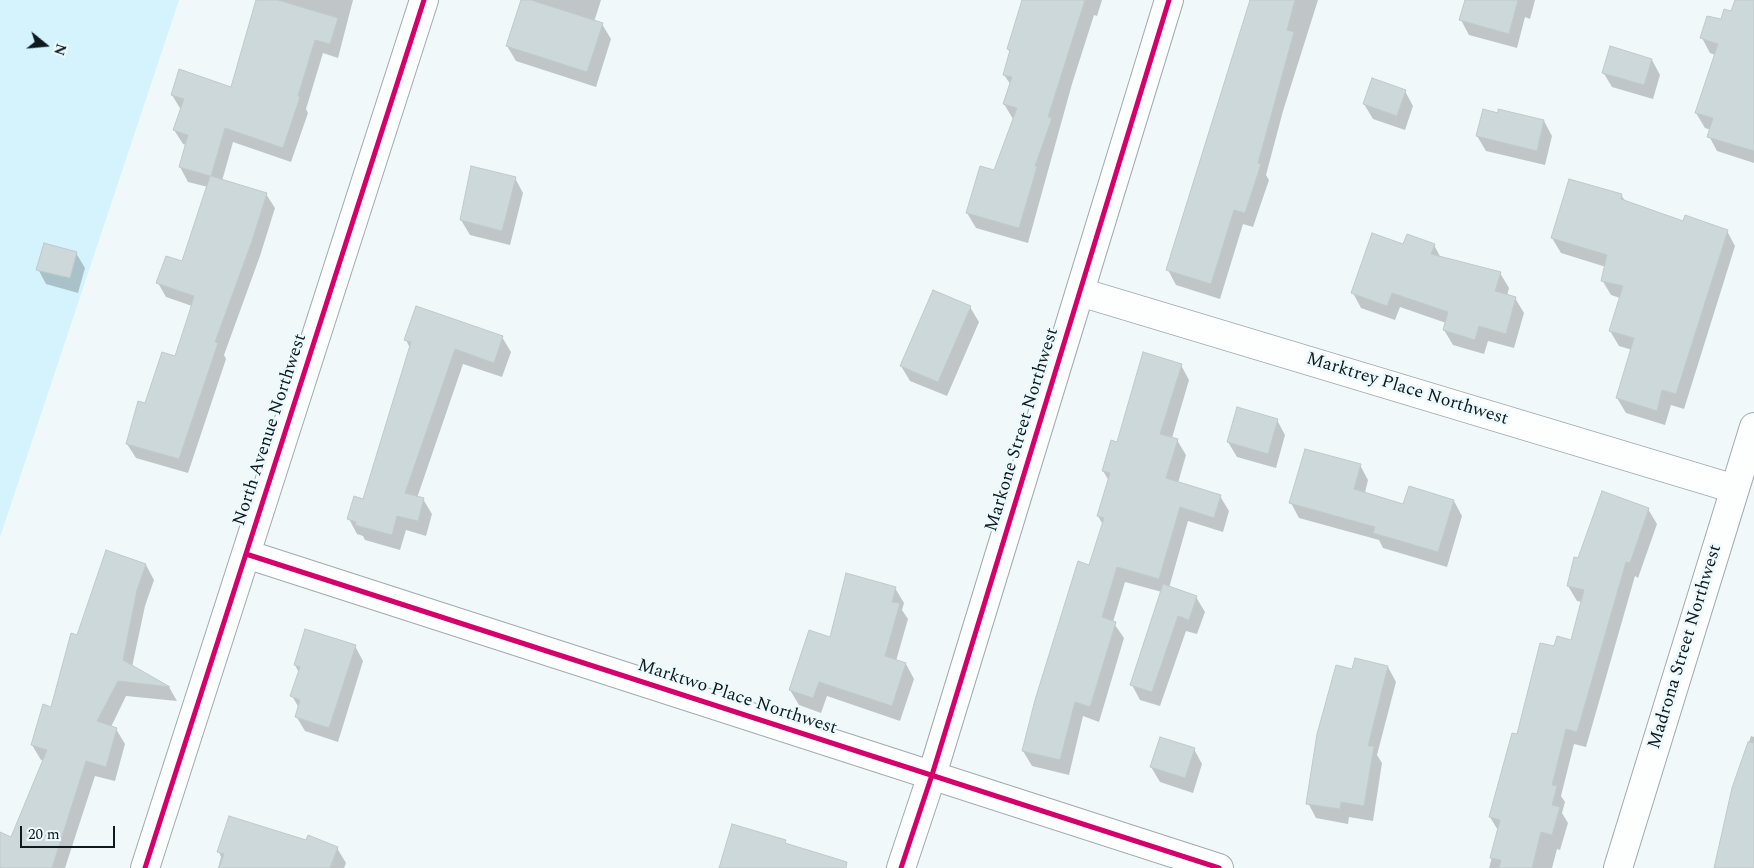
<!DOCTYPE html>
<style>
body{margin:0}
#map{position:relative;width:1754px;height:868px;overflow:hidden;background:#f0f8fa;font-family:Spectral,serif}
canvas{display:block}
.north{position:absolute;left:20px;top:20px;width:50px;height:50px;-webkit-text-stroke:4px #edfafd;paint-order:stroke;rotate:107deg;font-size:14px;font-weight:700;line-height:20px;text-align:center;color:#0e1a1d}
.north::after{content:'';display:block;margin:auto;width:18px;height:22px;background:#0e1a1d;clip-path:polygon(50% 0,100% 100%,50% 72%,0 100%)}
.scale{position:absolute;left:20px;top:826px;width:95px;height:22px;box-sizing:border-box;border:2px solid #0e1a1d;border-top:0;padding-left:6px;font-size:15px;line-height:18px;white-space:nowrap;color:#0e1a1d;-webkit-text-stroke:4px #edfafd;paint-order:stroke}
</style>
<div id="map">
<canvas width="1754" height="868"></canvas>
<div class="north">N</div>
<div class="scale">20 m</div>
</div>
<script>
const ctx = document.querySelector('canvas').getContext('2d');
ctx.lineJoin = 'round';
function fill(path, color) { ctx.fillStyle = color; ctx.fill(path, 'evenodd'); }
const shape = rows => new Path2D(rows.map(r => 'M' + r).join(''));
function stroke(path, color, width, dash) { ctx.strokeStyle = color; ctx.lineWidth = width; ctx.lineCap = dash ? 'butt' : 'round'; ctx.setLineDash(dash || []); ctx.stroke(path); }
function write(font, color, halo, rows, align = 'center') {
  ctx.font = font + ' Spectral,serif'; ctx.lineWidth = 5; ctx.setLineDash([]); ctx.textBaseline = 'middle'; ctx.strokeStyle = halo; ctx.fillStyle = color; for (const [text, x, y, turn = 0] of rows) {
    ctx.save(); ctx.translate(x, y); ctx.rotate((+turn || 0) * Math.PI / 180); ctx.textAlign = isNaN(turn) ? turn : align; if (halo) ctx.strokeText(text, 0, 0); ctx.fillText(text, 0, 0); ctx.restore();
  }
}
const green = shape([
 [0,0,179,0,0,537]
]);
const shadow = shape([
 [257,0,353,0,338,58,323,53,306,109,308,113,291,162,233,142,222,181,266,194,275,208,260,256,224,355,226,359,188,473,136,458,127,444,146,405,176,358,192,306,166,297,158,283,183,263,208,187,188,182,180,167,186,145,183,144,174,130,181,110,172,95,231,88],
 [523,0,601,0,594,22,602,24,611,39,596,87,516,61,507,46],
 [1031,0,1102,0,1097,16,1094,15,1072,84,1028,243,976,228,967,213,995,172,1013,119,1004,104,1011,85,1004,75,1010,53,1008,49],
 [1253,0,1318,0,1283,111,1266,175,1269,180,1253,227,1243,224,1220,299,1176,285,1168,270],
 [1466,0,1535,0,1530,19,1525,17,1517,48,1469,35,1461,20],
 [1754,10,1754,163,1717,151,1709,136,1711,130,1705,128,1696,113,1715,55,1710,53,1702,38,1732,12],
 [1652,60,1660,75,1653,99,1612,87,1603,72],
 [1405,91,1413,106,1405,130,1373,119,1364,104],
 [1544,121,1552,136,1545,165,1486,151,1477,136],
 [515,178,523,193,510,245,470,235,461,220],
 [1621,195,1626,202,1684,223,1727,231,1735,246,1684,409,1671,405,1665,425,1626,413,1617,398,1632,350,1619,346,1610,331,1620,298,1611,295,1602,280,1606,267,1561,253,1552,238],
 [1434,245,1441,258,1500,273,1509,288,1507,296,1515,298,1524,313,1514,348,1488,341,1484,354,1453,345,1444,330,1446,323,1400,307,1395,320,1361,308,1353,293,1404,246],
 [76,253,85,268,78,293,46,284,38,269],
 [970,307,979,322,947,396,910,381,901,366],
 [502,337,511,352,502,377,463,364,417,498,423,499,432,514,426,536,406,530,400,550,365,540,363,536,357,534,349,519,364,501,410,348,406,340],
 [1181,365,1189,380,1172,438,1177,440,1186,455,1178,483,1220,496,1229,511,1223,532,1188,521,1169,588,1196,597,1205,612,1197,634,1186,631,1160,706,1140,700,1132,685,1162,592,1125,582,1113,622,1124,638,1099,722,1083,716,1069,775,1032,766,1023,751,1090,566,1103,525,1098,516,1109,481,1103,471,1118,444],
 [1277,420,1285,435,1276,468,1237,457,1228,442],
 [1360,465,1368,480,1365,493,1404,505,1454,501,1462,516,1447,567,1383,548,1379,540,1299,518,1291,503],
 [1648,509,1657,524,1638,578,1635,576,1586,747,1574,744,1561,796,1565,802,1562,813,1568,823,1560,850,1557,849,1552,868,1489,868,1499,832,1490,817,1518,736,1555,648,1572,642,1582,602,1577,601,1568,586,1578,560],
 [146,565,154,580,145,606,132,667,169,687,177,701,126,696,111,727,116,729,125,744,115,781,95,776,65,868,0,868,0,834,11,839,44,761,41,760,32,745,52,709,77,636],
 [895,588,904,603,902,610,908,619,896,661,906,664,914,679,900,721,827,696,821,713,799,705,790,690,831,639],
 [355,646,363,661,338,742,305,731,296,716,299,708,292,696,299,673,295,665],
 [1356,659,1388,667,1396,682,1377,755,1382,763,1373,821,1349,817,1348,824,1316,818,1308,803],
 [1751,736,1754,737,1754,868,1715,868,1733,788],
 [1194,749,1202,764,1193,793,1160,782,1151,767],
 [307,842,337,848,346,863,344,868,218,868,221,857,219,852]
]);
const building = shape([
 [256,0,278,0,338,18,330,44,315,40,298,96,300,97,283,148,225,128,211,176,267,193,252,241,215,342,218,343,179,459,126,444,138,401,145,403,162,352,175,356,190,310,194,296,156,283,166,256,182,261,210,176,179,167,188,135,173,130,184,99,171,95,179,69,231,87,256,0],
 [521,0,531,0,603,23,587,72,506,46,521,0],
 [1022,0,1085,0,1048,117,1052,118,1035,166,1037,167,1019,228,966,213,980,166,994,170,1017,108,1003,104,1012,77,1003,75,1010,50,1007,49,1022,0],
 [1250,0,1295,0,1287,30,1294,32,1258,163,1261,164,1245,213,1234,210,1211,284,1166,270,1250,0],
 [1465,0,1518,0,1509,34,1459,20,1465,0],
 [1735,0,1754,0,1754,151,1707,137,1713,118,1695,113,1718,44,1700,38,1707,16,1721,19,1724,9,1731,11,1735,0],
 [1610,46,1652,59,1644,85,1602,73,1610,46],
 [1372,78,1406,90,1397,116,1363,104,1372,78],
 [1483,109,1498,113,1498,109,1544,120,1537,151,1476,136,1483,109],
 [471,166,516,177,502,231,460,220,471,166],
 [1569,179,1622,194,1621,199,1683,221,1685,215,1728,230,1676,394,1662,390,1657,411,1616,398,1634,338,1609,331,1623,286,1601,281,1607,255,1551,238,1569,179],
 [1372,233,1403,244,1407,234,1435,244,1431,254,1501,272,1495,291,1516,297,1506,334,1479,326,1475,340,1443,330,1448,312,1392,293,1387,306,1351,293,1372,233],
 [44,243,77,252,70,278,36,270,44,243],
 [933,290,971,306,938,382,900,366,933,290],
 [416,306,503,336,494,363,455,349,405,493,424,498,418,521,397,516,392,535,355,525,356,522,347,519,354,496,363,499,411,342,404,340,416,306],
 [1143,352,1182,364,1160,434,1178,439,1166,478,1221,495,1214,518,1180,507,1159,579,1117,567,1102,617,1116,622,1090,707,1075,702,1060,760,1022,751,1035,700,1078,561,1089,565,1104,518,1097,516,1110,473,1102,471,1111,440,1117,442,1143,352],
 [1237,407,1278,419,1268,454,1227,442,1237,407],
 [1305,449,1361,464,1354,489,1403,504,1409,486,1454,500,1438,552,1373,533,1375,527,1289,503,1305,449],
 [1602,491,1649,508,1630,563,1626,562,1577,732,1566,729,1552,785,1557,786,1552,805,1560,807,1552,835,1541,832,1532,868,1499,868,1501,860,1490,858,1500,820,1489,817,1512,733,1517,734,1540,643,1554,646,1557,636,1571,640,1584,590,1567,586,1574,557,1578,558,1602,491],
 [106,550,146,564,137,590,123,660,170,687,118,681,97,721,117,728,106,767,86,761,52,868,0,868,0,832,11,837,47,750,31,745,43,704,51,707,71,633,77,635,106,550],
 [846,573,896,587,892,602,900,603,885,656,906,663,892,706,819,682,813,698,789,690,809,630,830,637,846,573],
 [1163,584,1197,596,1189,620,1178,616,1152,692,1130,685,1163,584],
 [305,629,356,645,329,728,295,717,300,700,290,696,300,667,294,665,305,629],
 [1355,658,1388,666,1368,746,1374,746,1364,806,1341,802,1340,809,1306,804,1317,734,1336,665,1352,669,1355,658],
 [1160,737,1195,748,1185,778,1150,767,1160,737],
 [1748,742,1754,743,1754,868,1714,868,1732,788,1748,742],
 [229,816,306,840,308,835,338,847,330,868,219,868,224,854,217,852,229,816],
 [732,824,786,840,785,843,847,862,846,868,719,868,732,824]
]);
const minor = shape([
 [1080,292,1735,489],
 [246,554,1219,868],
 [145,868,424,0],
 [901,868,932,775,1169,0],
 [1618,868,1754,427]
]);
const cycleway = shape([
 [246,554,1219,868],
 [145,868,424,0],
 [901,868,932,775,1169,0]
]);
const streetNames = [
 ["Marktrey Place Northwest",1407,390,17],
 ["North Avenue Northwest",271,430,-72],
 ["Markone Street Northwest",1023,430,-73],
 ["Madrona Street Northwest",1686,647,-73],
 ["Marktwo Place Northwest",737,698,18]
];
fill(green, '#d4f3fc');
fill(shadow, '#0003');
fill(building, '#cdd8da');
stroke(building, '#bfc9cb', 1);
stroke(minor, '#a1aaad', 30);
stroke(minor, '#fdfefe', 28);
stroke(cycleway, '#d6006c', 5);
write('18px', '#0e1a1d', '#edfafd', streetNames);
</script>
